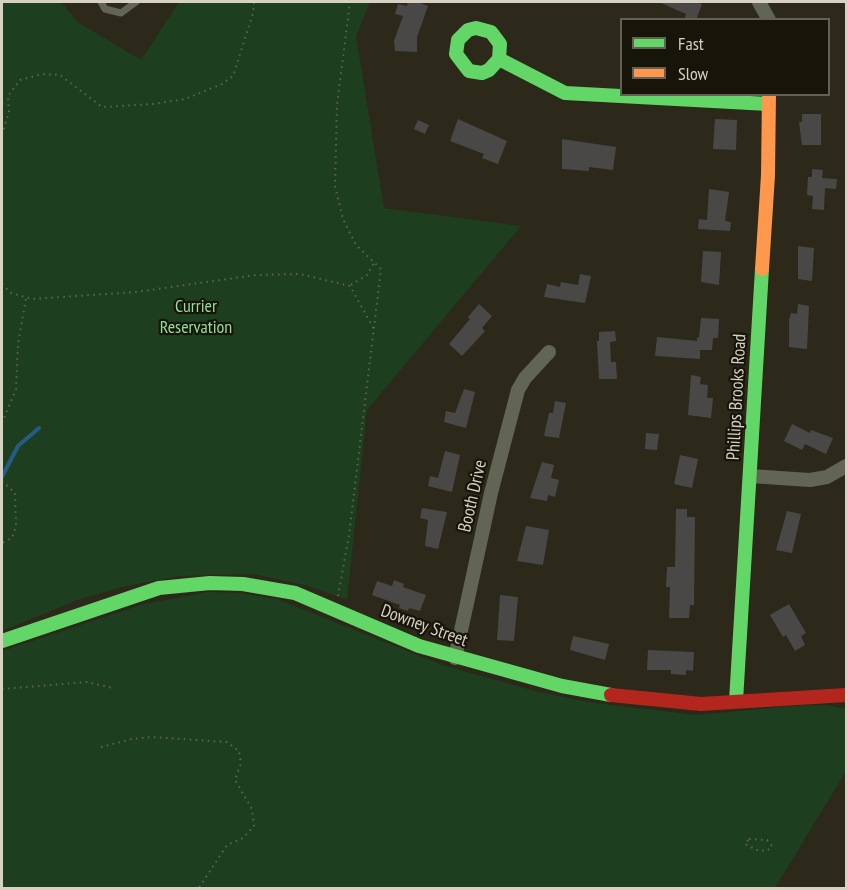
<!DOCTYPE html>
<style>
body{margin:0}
#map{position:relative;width:848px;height:890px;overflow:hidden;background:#2c281a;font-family:"PT Sans Narrow",sans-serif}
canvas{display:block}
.frame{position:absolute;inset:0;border:3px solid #d6d1c3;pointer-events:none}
.legend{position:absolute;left:620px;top:18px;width:210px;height:78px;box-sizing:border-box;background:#17140a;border:2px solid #636054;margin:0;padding:8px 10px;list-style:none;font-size:18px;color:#d6d1c3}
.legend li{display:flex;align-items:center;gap:12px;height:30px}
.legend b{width:30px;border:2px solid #636054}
</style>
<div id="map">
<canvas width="848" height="890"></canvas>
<div class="frame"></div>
<ul class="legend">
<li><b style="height:8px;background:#63d668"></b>Fast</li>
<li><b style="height:8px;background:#ff974d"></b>Slow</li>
</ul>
</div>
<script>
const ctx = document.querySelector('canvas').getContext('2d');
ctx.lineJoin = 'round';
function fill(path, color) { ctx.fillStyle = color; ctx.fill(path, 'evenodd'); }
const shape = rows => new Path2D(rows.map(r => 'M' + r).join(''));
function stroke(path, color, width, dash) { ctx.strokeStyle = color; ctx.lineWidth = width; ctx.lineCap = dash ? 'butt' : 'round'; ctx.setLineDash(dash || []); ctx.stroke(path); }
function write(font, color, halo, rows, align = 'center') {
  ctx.font = font + ' "PT Sans Narrow",sans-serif'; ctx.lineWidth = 4.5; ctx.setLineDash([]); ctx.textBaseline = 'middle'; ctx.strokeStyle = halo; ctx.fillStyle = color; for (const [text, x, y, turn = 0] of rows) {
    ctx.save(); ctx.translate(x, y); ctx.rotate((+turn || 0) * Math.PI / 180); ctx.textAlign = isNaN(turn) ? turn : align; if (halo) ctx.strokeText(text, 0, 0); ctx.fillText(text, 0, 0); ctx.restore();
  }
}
const green = shape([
 [2,2,61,2,79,23,141,60,179,2,370,2,356,36,384,208,521,226,367,410,347,600,309,586,253,574,179,576,122,587,80,599,2,631],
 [208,592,239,593,277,599,442,665,535,691,587,702,696,715,791,706,827,705,846,709,846,771,775,888,2,888,2,651,144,604]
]);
const stream = shape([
 [2,477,18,446,39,428]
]);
const building = shape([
 [408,2,418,2,428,6,417,37,417,52,395,51,394,41,403,16,395,14,398,4,407,6],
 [659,2,696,2,702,4,696,20,684,20,686,14],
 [802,114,821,114,821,145,802,145,799,122,802,122],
 [458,119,507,141,498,164,482,158,484,154,450,141],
 [715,119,737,120,736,150,713,149],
 [418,120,429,125,425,134,414,129],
 [562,139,616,147,613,170,589,167,589,171,562,169],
 [812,169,823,170,822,178,837,179,836,189,825,188,824,210,812,209,813,196,807,195,808,177,812,177],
 [709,189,729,192,725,221,731,222,730,231,698,229,699,219,707,220],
 [798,246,814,248,812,281,798,279],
 [703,251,721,252,719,285,701,282],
 [580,274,591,276,585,303,544,297,547,284,560,287,561,282,578,285],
 [479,304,492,316,482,328,485,331,462,356,449,344,470,319,468,317],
 [798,304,809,306,807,349,789,347,789,320,791,313,797,314],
 [701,318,719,319,718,338,713,338,712,350,700,350,700,359,655,356,657,337,697,341,697,337,699,338],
 [615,331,616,341,610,342,611,362,616,362,617,379,599,379,597,341,599,341,599,332],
 [691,375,701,377,700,384,708,385,707,398,713,398,711,418,688,415],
 [464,389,475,392,466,428,444,422,446,411,455,413],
 [555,401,566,403,559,438,544,436,549,413,553,413],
 [792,424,810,433,811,430,833,438,826,454,805,444,802,450,784,441],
 [646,433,659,434,657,450,645,449],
 [445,451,460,455,452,492,428,486,430,476,438,478],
 [680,455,698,459,692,488,674,484],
 [542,462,554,465,551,478,559,480,555,497,548,495,547,501,530,498],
 [422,508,447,512,438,549,425,546,428,520,420,518],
 [676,509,687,509,687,517,695,517,694,605,690,605,689,618,669,618,670,587,666,587,667,567,675,567],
 [787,511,801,514,792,553,776,550],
 [526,526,549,530,543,565,517,561],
 [394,580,404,584,403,587,426,595,420,611,409,608,408,611,399,608,400,605,372,595,377,581,392,586],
 [500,595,518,597,514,641,497,640],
 [789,604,806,633,801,636,805,645,795,651,786,635,783,637,770,615],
 [573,636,609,644,605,660,570,650],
 [648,650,694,652,693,671,686,670,686,675,671,674,671,670,647,670]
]);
const path = shape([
 [2,135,9,112,8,96,20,80,42,74,60,75,102,107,153,104,185,99,222,84,233,76,253,13,254,2],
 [2,284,11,293,32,299,136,292,256,275,300,274,350,286,374,329],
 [351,285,367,275,374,263],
 [2,423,16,389,18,344,26,298],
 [2,481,15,493,16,526,12,538,2,543],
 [338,596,349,535,381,269,356,245,343,219,335,186,337,105,350,2],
 [2,689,86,682,113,688],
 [101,747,132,739,151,737,227,742,239,751,241,763,235,780,252,809,254,826,243,838,227,845,199,888],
 [749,839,767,840,772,846,767,851,757,850,745,844,749,839]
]);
const lane = shape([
 [101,2,105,9,121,13,136,2]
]);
const street = shape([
 [759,2,769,20],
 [750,476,810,480,827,477,846,466],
 [455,658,491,493,518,390,525,378,549,352]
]);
const fast = shape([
 [499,59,489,70,482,73,469,71,456,54,458,40,468,30,476,28,491,32,500,44,499,59,565,93,768,104],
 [2,641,159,588,210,583,243,584,295,593,419,646,562,686,611,695],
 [736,701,762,269]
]);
const slow = shape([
 [762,269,768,175,769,94]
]);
const jam = shape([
 [611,695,701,704,846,695]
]);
const parkNames = [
 ["Currier",196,307],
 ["Reservation",196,328]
];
const streetNames = [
 ["Phillips Brooks Road",737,397,-87],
 ["Booth Drive",473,496,-77],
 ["Downey Street",424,626,20]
];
fill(green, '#1d3f20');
stroke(stream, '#245c84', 4);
fill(building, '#4a4847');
stroke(path, '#626356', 2, [1.5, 4.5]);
stroke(lane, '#626454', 7);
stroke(street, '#626454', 14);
stroke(fast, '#63d668', 14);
stroke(slow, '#ff974d', 14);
stroke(jam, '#b3261e', 14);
write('18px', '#90e099', '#17140a', parkNames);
write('18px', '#d6d1c3', '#17140a', streetNames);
</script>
